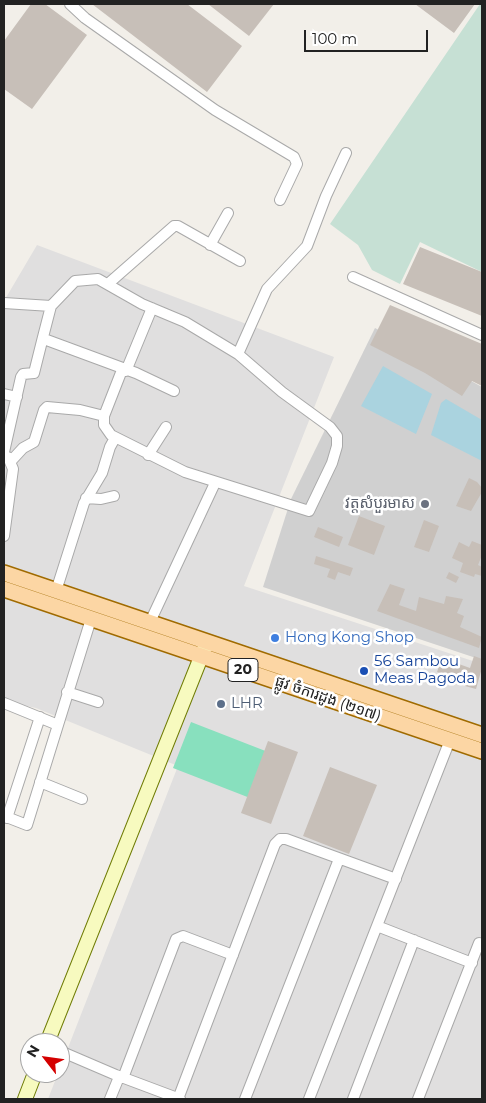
<!DOCTYPE html>
<meta charset="utf-8">
<style>
body{margin:0}
#map{position:relative;width:486px;height:1103px;overflow:hidden;background:#f2efe9;font-family:Montserrat,sans-serif}
canvas{display:block}
.frame{position:absolute;inset:0;border:5px solid #222;pointer-events:none}
.north{position:absolute;left:20px;top:1033px;width:50px;height:50px;box-sizing:border-box;background:#fff;border:1px solid #a7a7a7;border-radius:50%;rotate:300deg;font-size:14px;font-weight:700;line-height:20px;text-align:center;color:#222}
.north::after{content:'';display:block;margin:auto;width:18px;height:22px;background:#d40000;clip-path:polygon(50% 0,100% 100%,50% 72%,0 100%)}
.scale{position:absolute;left:304px;top:30px;width:124px;height:22px;box-sizing:border-box;border:2px solid #222;border-top:0;padding-left:6px;font-size:15px;line-height:18px;white-space:nowrap;color:#222;-webkit-text-stroke:4px #fff;paint-order:stroke}
</style>
<div id="map">
<canvas width="486" height="1103"></canvas>
<div class="frame"></div>
<div class="north">N</div>
<div class="scale">100 m</div>
</div>
<script>
const ctx = document.querySelector('canvas').getContext('2d');
ctx.lineJoin = 'round';
function fill(path, color) { ctx.fillStyle = color; ctx.fill(path, 'evenodd'); }
const shape = rows => new Path2D(rows.map(r => 'M' + r).join(''));
function stroke(path, color, width, dash) { ctx.strokeStyle = color; ctx.lineWidth = width; ctx.lineCap = dash ? 'butt' : 'round'; ctx.setLineDash(dash || []); ctx.stroke(path); }
function write(font, color, halo, rows, align = 'center') {
  ctx.font = font + ' Montserrat,"Noto Sans Khmer",sans-serif'; ctx.lineWidth = 5; ctx.setLineDash([]); ctx.textBaseline = 'middle'; ctx.strokeStyle = halo; ctx.fillStyle = color; for (const [text, x, y, turn = 0] of rows) {
    ctx.save(); ctx.translate(x, y); ctx.rotate((+turn || 0) * Math.PI / 180); ctx.textAlign = isNaN(turn) ? turn : align; if (halo) ctx.strokeText(text, 0, 0); ctx.fillText(text, 0, 0); ctx.restore();
  }
}
const residential = shape([
 [37,245,334,357,244,586,482,664,482,1099,48,1099,178,766,36,708,4,701,4,301]
]);
const religious = shape([
 [375,328,482,387,482,660,263,587,291,499]
]);
const wetland = shape([
 [480,4,482,4,482,272,420,242,400,284,372,270,358,245,330,224]
]);
const pitch = shape([
 [191,722,268,752,250,798,173,768]
]);
const water = shape([
 [383,366,432,394,416,434,361,406],
 [446,399,482,420,482,461,431,435,441,403]
]);
const building = shape([
 [31,4,45,4,87,35,32,109,4,89,4,41],
 [92,4,187,4,242,46,207,92],
 [208,4,274,4,249,36],
 [415,4,475,4,454,33],
 [420,247,482,272,482,316,403,284],
 [390,305,482,344,482,386,472,381,462,396,425,373,370,345],
 [469,478,477,482,482,488,482,492,471,511,456,506],
 [359,516,385,526,374,555,348,545],
 [424,520,439,526,429,552,414,547],
 [318,527,343,537,339,547,314,537],
 [472,541,482,545,482,555,478,565,482,567,482,576,475,574,474,577,460,572,463,563,452,558,459,542,469,547],
 [316,556,353,568,350,576,338,572,335,580,327,577,330,569,314,564],
 [449,572,459,577,456,583,446,578],
 [390,584,405,589,399,605,416,611,419,597,444,604,446,596,463,599,457,613,464,616,460,627,482,637,479,648,377,611],
 [474,656,482,659,482,668,476,689,465,686,466,681,437,672,442,658,470,668],
 [268,741,298,752,271,824,241,813],
 [330,767,377,785,349,854,303,836]
]);
const street = shape([
 [70,4,85,18,215,110,294,157,297,164,280,200],
 [210,245,228,213],
 [353,277,482,335],
 [109,283,174,226,178,226,240,261],
 [4,303,51,306,75,281,98,279,142,304,185,322,238,354,282,392,330,427,337,436,337,446,332,463,309,511,185,472,111,435,104,425,104,416,122,370],
 [51,306,43,337,44,339,136,373,174,391],
 [238,354,267,289,307,246,326,196,346,153],
 [126,371,152,308],
 [4,394,17,397],
 [4,452,21,377,23,374,34,373,43,337],
 [148,455,166,427],
 [11,461,23,448,34,442,44,410,47,407,80,410,104,416],
 [86,498,101,499,114,496],
 [4,536,13,469,8,457],
 [56,591,84,503,102,473,110,447,115,438],
 [150,622,215,483],
 [67,692,98,702],
 [4,703,58,725,91,619],
 [40,782,82,799],
 [4,816,27,825,58,725],
 [7,818,40,717],
 [377,926,472,963],
 [60,1051,116,1075,180,1099],
 [123,1078,176,939,183,936,233,955],
 [110,1099,119,1077],
 [178,1099,275,844,280,839,286,839,396,879],
 [245,1099,339,859],
 [309,1099,450,740],
 [353,1099,414,940],
 [418,1099,479,943]
]);
const secondary = shape([
 [47,1043,205,647],
 [25,1099,35,1073]
]);
const primary = shape([
 [4,573,482,735],
 [4,589,482,751]
]);
const markers = [
 [425,504,5,"#6b7280"],
 [275,638,5,"#3f7fe0"],
 [364,671,5,"#1a4fb4"],
 [221,704,5,"#5c6f8a"]
];
const shields = [
 [243,670,30]
];
const shieldNames = [
 ["20",243,670]
];
const worshipNames = [
 ["វត្តសំបួរមាស",415,504]
];
const shopNames = [
 ["Hong Kong Shop",285,638]
];
const transitNames = [
 ["56 Sambou",374,662],
 ["Meas Pagoda",374,679]
];
const streetNames = [
 ["ផ្លូវ ចំការដូង (២១៧)",328,699,19]
];
const serviceNames = [
 ["LHR",231,704]
];
fill(residential, '#e0dfdf');
fill(religious, '#d0d0d0');
fill(wetland, '#c6e0d4');
fill(pitch, '#88e0be');
fill(water, '#aad3df');
fill(building, '#c7bfb8');
stroke(street, '#a9a9a9', 12);
stroke(secondary, '#707d05', 16);
stroke(primary, '#a06b00', 18);
stroke(street, '#fff', 10);
stroke(secondary, '#f7fabf', 14);
stroke(primary, '#fcd6a4', 15);
for (const [x, y, r, color] of markers) { const dot = new Path2D(); dot.arc(x, y, r, 0, 2 * Math.PI); ctx.fillStyle = color; ctx.fill(dot); stroke(dot, '#fff', 2); }
for (const [x, y, w] of shields) { const box = new Path2D(); box.roundRect(x - w / 2, y - 11.5, w, 23, 4); ctx.fillStyle = '#fff'; ctx.fill(box); stroke(box, '#222', 1); }
write('bold 14px', '#222', null, shieldNames);
write('15px', '#5b616d', '#fff', worshipNames, 'right');
write('15px', '#366cbe', '#fff', shopNames, 'left');
write('15px', '#164399', '#fff', transitNames, 'left');
write('15px', '#222', '#fff', streetNames);
write('15px', '#4e5e75', '#fff', serviceNames, 'left');
</script>
